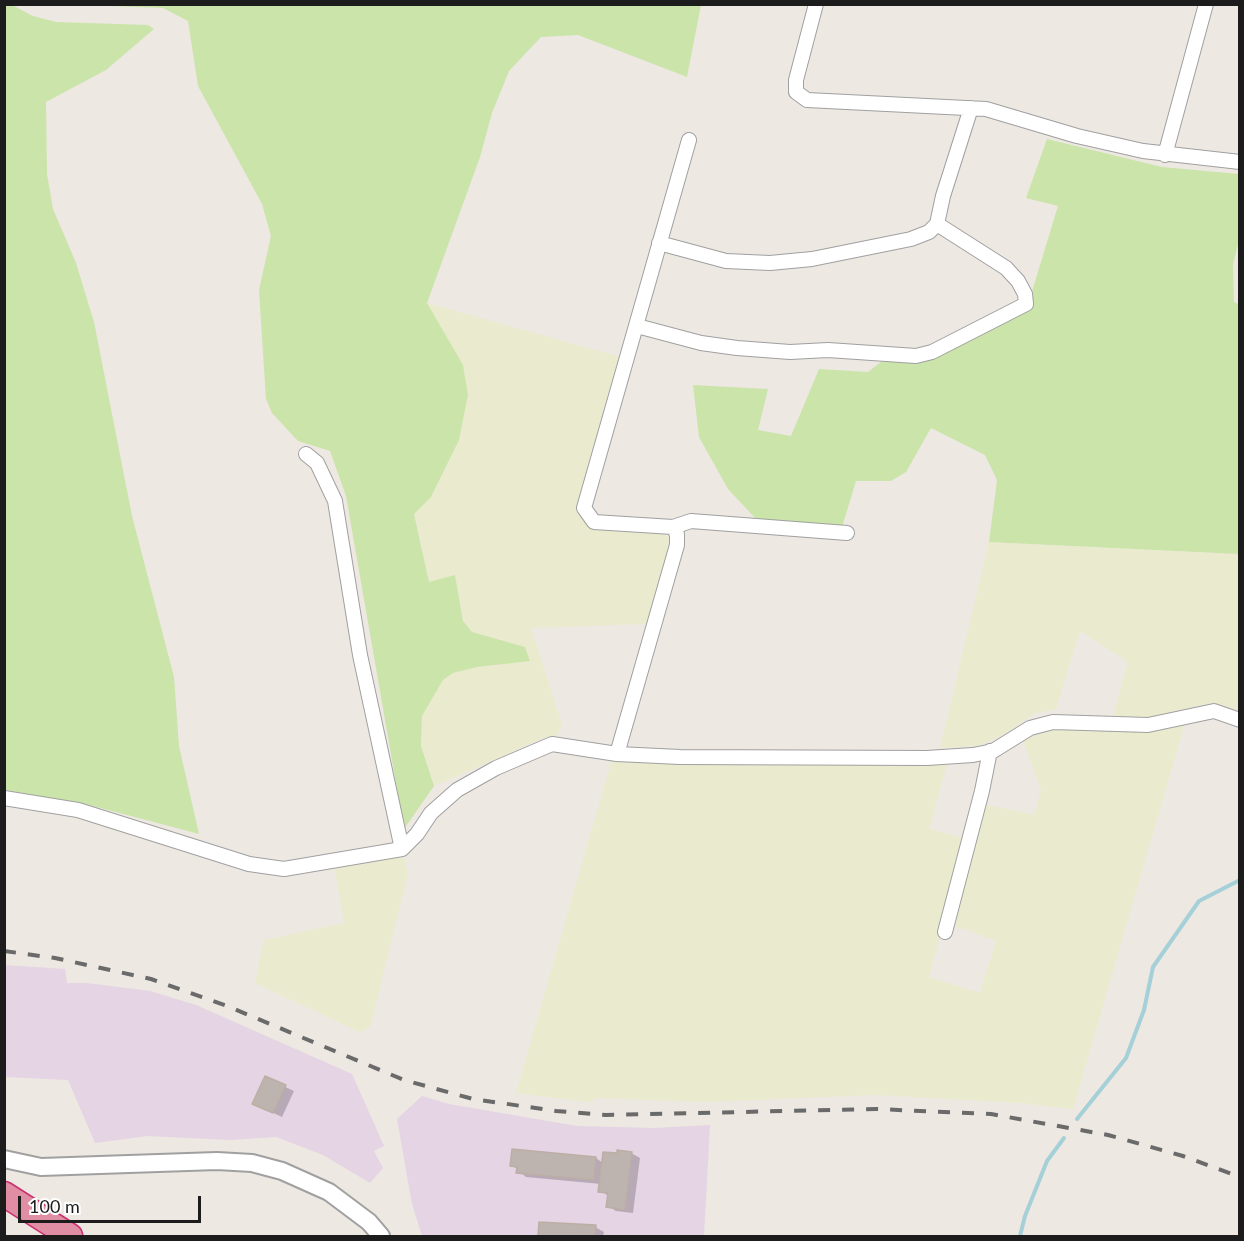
<!DOCTYPE html>
<style>
body{margin:0}
#map{position:relative;width:1244px;height:1241px;overflow:hidden;background:#ede8e2;font-family:Lato,sans-serif}
canvas{display:block}
.frame{position:absolute;inset:0;border:6px solid #1c1c1c;pointer-events:none}
.scale{position:absolute;left:18px;top:1196px;width:183px;height:27px;box-sizing:border-box;border:3px solid #1c1c1c;border-top:0;padding-left:8px;font-size:18px;line-height:21px;white-space:nowrap;color:#1c1c1c;-webkit-text-stroke:4px #fff;paint-order:stroke}
</style>
<div id="map">
<canvas width="1244" height="1241"></canvas>
<div class="frame"></div>
<div class="scale">100 m</div>
</div>
<script>
const ctx = document.querySelector('canvas').getContext('2d');
ctx.lineJoin = 'round';
function fill(path, color) { ctx.fillStyle = color; ctx.fill(path, 'evenodd'); }
const shape = rows => new Path2D(rows.map(r => 'M' + r).join(''));
function stroke(path, color, width, dash) { ctx.strokeStyle = color; ctx.lineWidth = width; ctx.lineCap = dash ? 'butt' : 'round'; ctx.setLineDash(dash || []); ctx.stroke(path); }
const industrial = shape([
 [4,965,65,969,67,983,87,983,150,991,196,1005,352,1074,384,1146,374,1151,383,1168,370,1183,323,1155,276,1137,230,1140,148,1136,95,1143,68,1080,5,1077],
 [422,1096,449,1104,577,1126,654,1128,710,1125,704,1236,422,1236,412,1204,397,1119]
]);
const farmland = shape([
 [427,303,624,358,579,505,582,519,598,529,663,531,670,540,647,624,531,628,562,724,557,736,546,737,434,786,421,746,422,716,443,680,453,673,477,667,530,660,525,647,472,632,463,621,455,576,429,582,414,513,431,497,459,440,468,395],
 [989,542,1239,554,1239,710,1216,704,1201,705,1153,718,1113,716,1128,662,1080,631,1056,709,1036,713,997,738,977,746,940,748],
 [1185,723,1073,1109,1021,1103,875,1095,704,1102,597,1098,589,1102,516,1093,612,759,811,764,948,761,929,829,967,839,929,977,980,993,996,941,950,924,983,804,1034,815,1041,790,1023,740,1035,732,1056,726,1149,732],
 [404,857,408,874,370,1027,360,1032,255,983,264,940,344,923,334,867]
]);
const grass = shape([
 [12,5,33,16,56,22,148,25,154,29,106,70,46,102,47,174,53,209,76,263,94,322,132,516,174,677,179,746,199,834,93,806,5,790,4,5],
 [84,5,701,5,687,77,578,35,541,37,509,71,492,113,480,157,427,303,463,365,468,395,459,440,431,497,414,514,429,582,455,575,463,621,472,632,525,647,530,661,477,667,453,673,443,680,422,716,421,746,434,786,404,829,346,496,330,451,298,441,272,413,266,399,259,290,271,236,262,204,198,86,188,21,163,8],
 [1047,139,1162,167,1239,174,1239,240,1233,265,1234,302,1240,305,1239,554,989,542,997,480,985,455,931,428,906,472,891,481,856,481,842,527,757,520,728,489,699,437,693,385,768,389,758,430,791,436,819,369,868,372,881,362,930,357,1027,308,1058,206,1026,198]
]);
const shadow = shape([
 [266,1078,294,1091,282,1117,263,1108],
 [631,1153,640,1158,633,1213,616,1211,608,1206,609,1196,600,1191,601,1184,526,1177,512,1165,596,1158,603,1163],
 [540,1223,595,1227,604,1232,603,1236,539,1236]
]);
const stream = shape([
 [1077,1119,1126,1058,1144,1010,1153,967,1199,901,1240,880],
 [1020,1236,1025,1216,1047,1161,1064,1138]
]);
const building = shape([
 [265,1076,286,1085,273,1113,252,1104,265,1076],
 [512,1149,596,1157,594,1180,516,1173,517,1167,510,1166,512,1149],
 [617,1150,632,1152,625,1210,606,1207,608,1193,598,1192,603,1152,617,1153,617,1150],
 [539,1222,596,1225,595,1236,538,1236,539,1222]
]);
const minor = shape([
 [816,4,796,80,796,92,807,100,986,109,1077,136,1143,151,1240,162],
 [1165,155,1206,4],
 [659,243,726,261,770,263,812,259,911,239,929,232,937,224,943,196,971,108],
 [637,326,701,343,737,348,790,352,828,350,916,356,932,352,1026,304,1025,294,1018,281,1006,268,937,224],
 [306,454,317,463,335,501,360,655,402,849],
 [673,527,691,521,847,533],
 [617,754,677,545,677,534,673,527,594,522,584,508,689,140],
 [4,798,78,810,249,864,284,869,402,849,417,834,431,813,457,790,496,768,552,744,617,754,680,757,927,758,973,755,993,751,1030,728,1053,722,1148,725,1214,711,1240,720],
 [945,932,982,791,990,751]
]);
const tertiary = shape([
 [4,1159,41,1167,217,1161,252,1163,282,1171,329,1192,369,1222,381,1236]
]);
const motorway = shape([
 [4,1194,70,1236]
]);
const rail = shape([
 [4,951,55,958,151,979,227,1006,404,1080,473,1099,556,1111,606,1115,876,1109,991,1114,1108,1135,1183,1156,1240,1177]
]);
fill(industrial, '#e5d4e3');
fill(farmland, '#eaebce');
fill(grass, '#cbe4aa');
fill(shadow, '#0003');
stroke(stream, '#a5d0d8', 4);
fill(building, '#bdb4af');
stroke(building, '#bdaea5', 1.5);
stroke(minor, '#a0a0a0', 16);
stroke(tertiary, '#a0a0a0', 20);
stroke(motorway, '#cb2f6f', 27);
stroke(minor, '#fff', 14);
stroke(tertiary, '#fff', 16);
stroke(motorway, '#e08ea3', 24);
stroke(rail, '#6a6a6a', 4, [12, 12]);
</script>
